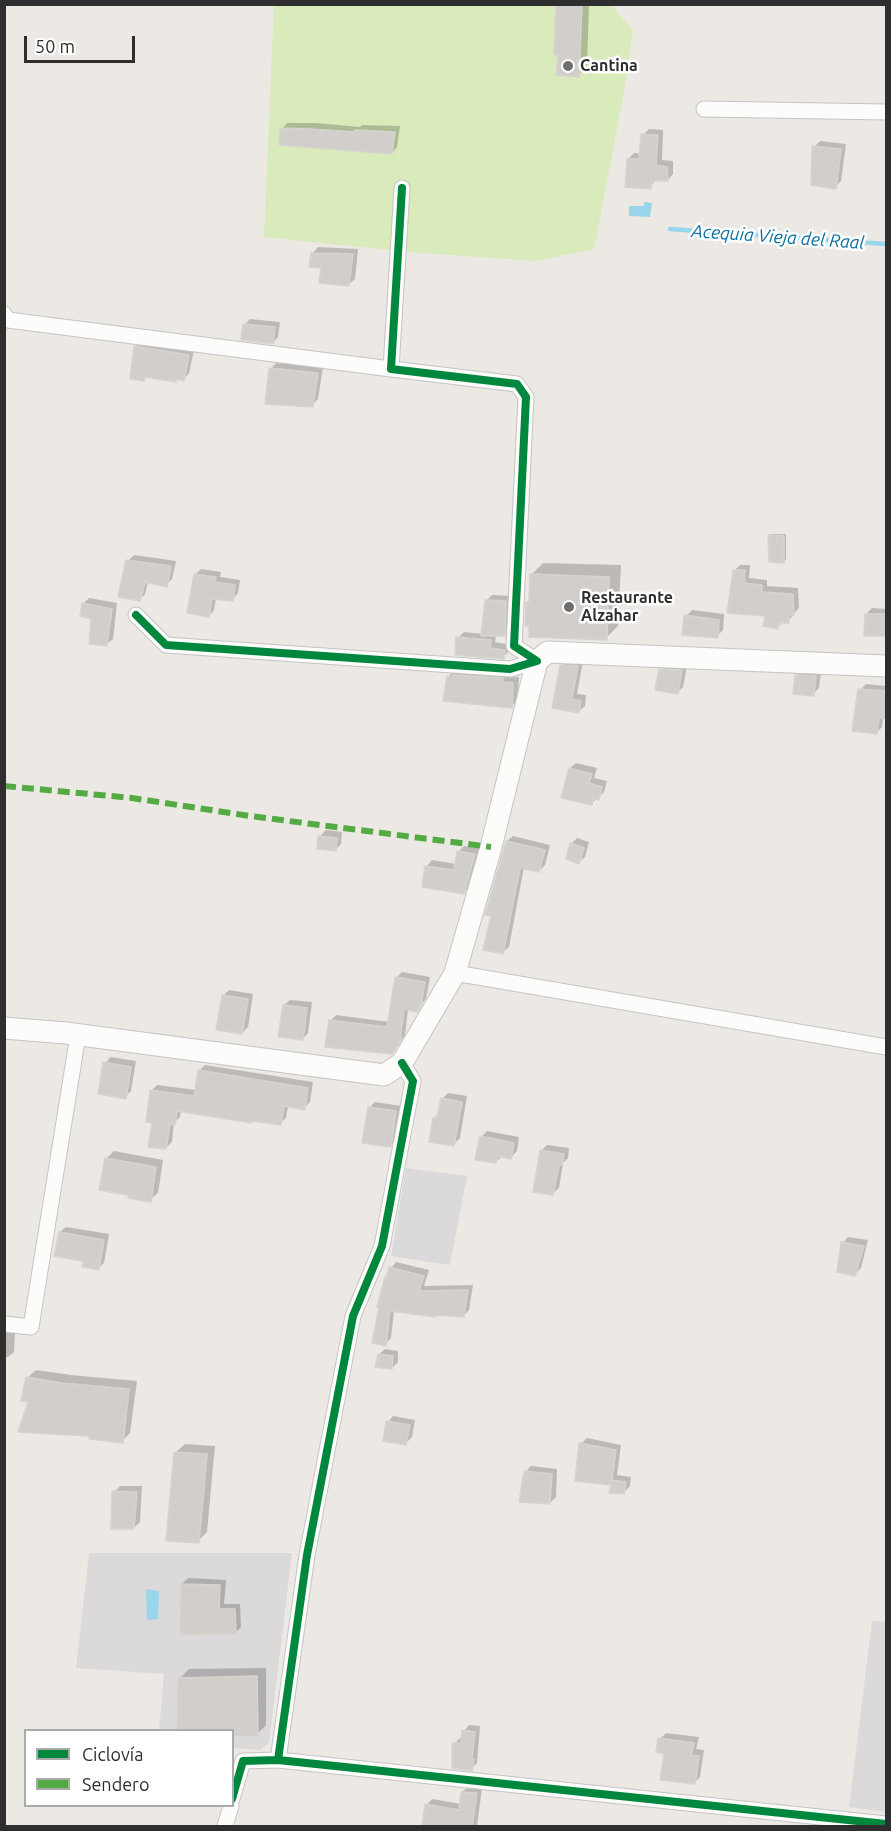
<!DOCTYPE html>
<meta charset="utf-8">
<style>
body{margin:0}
#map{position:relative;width:891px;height:1831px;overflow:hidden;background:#ece8e4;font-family:Ubuntu,sans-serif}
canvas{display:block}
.frame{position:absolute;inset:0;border:6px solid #2e2e2e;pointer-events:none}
.legend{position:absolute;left:24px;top:1729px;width:210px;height:78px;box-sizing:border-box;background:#fff;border:2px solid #ababab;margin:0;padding:8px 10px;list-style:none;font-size:18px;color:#2e2e2e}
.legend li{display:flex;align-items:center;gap:12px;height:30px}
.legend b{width:30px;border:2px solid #ababab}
.scale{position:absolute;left:24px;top:36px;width:111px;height:27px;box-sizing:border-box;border:3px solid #2e2e2e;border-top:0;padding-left:8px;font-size:18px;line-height:21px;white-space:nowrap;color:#2e2e2e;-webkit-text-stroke:4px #fff;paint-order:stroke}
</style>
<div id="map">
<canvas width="891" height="1831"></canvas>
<div class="frame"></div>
<ul class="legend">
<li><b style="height:8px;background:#00873e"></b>Ciclovía</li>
<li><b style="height:8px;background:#54ab44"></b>Sendero</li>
</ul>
<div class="scale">50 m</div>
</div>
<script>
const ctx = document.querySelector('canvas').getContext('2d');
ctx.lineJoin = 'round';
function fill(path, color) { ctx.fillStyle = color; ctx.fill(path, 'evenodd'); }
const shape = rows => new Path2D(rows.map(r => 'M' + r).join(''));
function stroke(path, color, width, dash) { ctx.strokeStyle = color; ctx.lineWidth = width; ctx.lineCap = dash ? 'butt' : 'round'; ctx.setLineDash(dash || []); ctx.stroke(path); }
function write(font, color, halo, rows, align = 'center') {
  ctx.font = font + ' Ubuntu,sans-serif'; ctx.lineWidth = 5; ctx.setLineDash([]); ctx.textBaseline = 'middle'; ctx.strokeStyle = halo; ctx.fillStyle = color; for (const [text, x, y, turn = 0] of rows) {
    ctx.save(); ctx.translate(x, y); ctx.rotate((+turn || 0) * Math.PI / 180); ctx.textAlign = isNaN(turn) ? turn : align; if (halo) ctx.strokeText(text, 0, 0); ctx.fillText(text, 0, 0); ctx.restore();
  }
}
const industrial = shape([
 [406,1168,467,1176,450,1265,391,1256],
 [89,1553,292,1553,269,1743,259,1750,233,1748,232,1730,159,1730,164,1674,76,1668],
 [872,1621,886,1622,886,1812,849,1807]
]);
const pitch = shape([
 [274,5,612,5,633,31,624,92,594,249,535,261,409,252,264,237]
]);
const water = shape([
 [644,202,652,203,650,217,629,216,629,206,644,206],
 [146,1589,159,1591,158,1619,147,1620]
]);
const shadow = shape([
 [558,4,589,4,587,67,578,75,559,53],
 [287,123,316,123,360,127,362,125,400,126,397,147,392,153,282,129],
 [649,129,663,130,662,160,673,161,673,174,668,180,656,180,650,187,628,159,634,153,641,154,643,135],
 [820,141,846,144,841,181,835,187,814,147],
 [318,247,358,249,355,279,349,284,322,266,313,253],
 [250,319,280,322,278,337,273,343,244,325],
 [141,341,194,350,189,373,184,379,178,378,176,381,147,376,144,380,135,347],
 [276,363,323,367,318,399,312,405,271,369],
 [772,534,786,534,786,559,784,561,769,536],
 [134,555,176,561,172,579,166,585,148,582,145,594,139,600,128,561],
 [543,563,621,565,618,626,606,638,527,603,531,599,531,575],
 [740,565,750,565,749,578,767,580,767,586,798,588,799,608,788,621,783,622,778,627,766,614,734,571],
 [201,569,221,572,220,577,240,580,238,593,233,599,216,598,214,610,209,616,195,575],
 [492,595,512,596,510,629,504,635,496,635,495,642,510,645,509,651,503,657,458,638,464,632,483,634,486,601],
 [89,598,117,603,113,639,107,644,84,603],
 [872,608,886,609,886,635,866,634,866,614],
 [692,610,724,614,723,630,717,636,686,616],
 [567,660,583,661,577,694,586,695,585,706,579,711,554,707,561,666],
 [667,664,687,665,683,687,677,693,661,670],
 [802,670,821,671,819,688,813,694,796,676],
 [454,671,508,673,507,677,519,677,517,701,511,707,448,677],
 [866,684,886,686,886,717,883,717,882,727,876,733,860,690],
 [576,763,597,768,594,778,607,781,604,792,591,804,570,768],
 [326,830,342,832,341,844,335,850,319,848,320,836],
 [513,836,550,845,545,865,539,871,524,867,509,947,503,952,507,841],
 [577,838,589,842,585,857,579,862,571,844],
 [464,846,480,848,470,887,464,892,427,866,432,860,456,864,458,852],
 [402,972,430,977,426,999,417,1010,408,1009,405,1035,391,1053,330,1021,336,1015,389,1022,396,978],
 [229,990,253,994,248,1027,242,1033,223,996],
 [290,1000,312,1002,308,1033,303,1039,284,1005],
 [111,1057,136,1061,131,1091,125,1097,105,1063],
 [205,1065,313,1082,310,1102,304,1108,288,1106,286,1118,280,1123,181,1110,180,1117,174,1123,172,1142,166,1148,153,1121,151,1091,157,1085,196,1090,199,1071],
 [448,1093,467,1096,460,1138,454,1144,434,1118,439,1113,442,1099],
 [375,1102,401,1106,396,1140,390,1146,369,1108],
 [487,1131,519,1137,517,1151,511,1157,502,1156,496,1162,481,1137],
 [547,1145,569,1148,568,1158,563,1163,559,1188,553,1193,541,1151],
 [114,1151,163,1160,158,1193,150,1200,106,1159],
 [66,1227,109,1234,104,1263,98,1268,85,1260,60,1232],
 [848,1237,868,1240,861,1268,855,1274,843,1243],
 [396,1262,429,1270,424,1286,473,1285,469,1310,463,1316,394,1310,391,1338,385,1344,386,1278,389,1275,391,1268],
 [4,1331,15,1332,14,1352,8,1357,4,1357],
 [385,1349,398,1351,398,1362,392,1368,379,1354],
 [36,1370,71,1375,137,1381,130,1433,122,1441,30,1401,27,1378],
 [393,1416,415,1420,412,1437,406,1443,388,1422],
 [587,1438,621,1445,617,1475,631,1477,630,1486,624,1492,612,1484,581,1444],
 [185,1444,215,1446,207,1532,198,1541,175,1453],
 [531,1466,557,1469,556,1497,550,1503,525,1472],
 [120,1486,142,1486,140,1522,134,1528,114,1492],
 [188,1578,226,1580,224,1604,240,1604,241,1627,235,1633,182,1584],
 [266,1668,266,1725,257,1734,232,1730,180,1678,189,1669],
 [469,1725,480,1726,477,1763,471,1769,454,1744,460,1738,463,1738,464,1731],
 [666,1733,699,1737,696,1749,704,1750,700,1777,694,1783,665,1753,660,1739],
 [468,1787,482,1788,477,1826,423,1826,427,1805,432,1799,461,1804,462,1792]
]);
const stream = shape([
 [670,229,886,244]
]);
const building = shape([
 [556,4,582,4,579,77,556,75,558,55,554,55,556,4],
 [280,128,309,129,355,132,355,130,395,132,392,154,279,145,280,128],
 [641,134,658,135,656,165,667,167,668,181,652,181,651,189,625,187,627,159,639,159,641,134],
 [812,146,841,149,836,189,811,185,812,146],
 [311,253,353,254,349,286,319,283,321,268,309,267,311,253],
 [243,324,275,327,273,344,241,340,243,324],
 [134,346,189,355,184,381,176,379,176,382,145,377,144,381,130,379,134,346],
 [269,368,318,373,313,407,265,404,269,368],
 [768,535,784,536,784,563,769,562,768,535],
 [126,560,171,566,167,587,145,582,140,601,118,597,126,560],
 [733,570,745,570,744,583,762,585,762,592,793,594,794,615,789,615,789,623,779,623,778,629,763,626,765,616,727,613,733,570],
 [194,574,216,577,215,582,235,585,233,601,212,599,209,617,187,613,194,574],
 [530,574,609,577,607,640,529,637,529,626,525,626,526,602,529,602,530,574],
 [485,600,506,601,505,636,481,636,485,600],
 [82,603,112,609,107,646,89,644,91,619,80,616,82,603],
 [865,614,886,614,886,636,864,636,865,614],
 [684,615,719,620,718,638,682,635,684,615],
 [456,637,491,640,490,648,505,650,504,659,455,655,456,637],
 [560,665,578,666,572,699,581,701,579,713,552,708,560,665],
 [659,669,682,670,678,694,655,690,659,669],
 [453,675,503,678,502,682,513,683,512,708,443,701,447,676,453,677,453,675],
 [795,675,816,676,814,696,793,694,795,675],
 [858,689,886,691,886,719,879,718,877,734,852,731,858,689],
 [569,768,592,774,589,783,602,787,599,800,593,798,592,805,561,798,569,768],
 [318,836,337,838,336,851,317,849,318,836],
 [506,841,545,850,539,872,520,868,503,954,483,950,491,916,485,915,506,841],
 [570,843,584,848,579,864,566,859,570,843],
 [457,851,475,854,464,894,422,887,425,866,454,870,457,851],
 [395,977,425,982,421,1006,417,1012,404,1009,400,1042,392,1054,325,1047,329,1020,387,1027,395,977],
 [222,995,248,999,242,1034,216,1030,222,995],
 [283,1005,307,1008,303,1040,278,1037,283,1005],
 [103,1062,131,1067,126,1099,98,1094,103,1062],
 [198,1070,308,1088,305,1110,284,1106,281,1125,252,1121,252,1123,177,1111,175,1125,170,1124,166,1149,148,1147,152,1123,146,1122,150,1090,194,1096,198,1070],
 [441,1098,462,1102,454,1146,429,1142,433,1118,437,1118,441,1098],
 [368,1107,396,1111,391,1147,362,1143,368,1107],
 [480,1136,514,1143,511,1159,498,1156,496,1163,475,1160,480,1136],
 [540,1150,564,1154,562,1165,559,1165,553,1195,533,1192,540,1150],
 [105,1158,156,1167,151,1202,128,1198,128,1195,99,1190,105,1158],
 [59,1232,104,1240,99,1270,82,1267,83,1261,54,1256,59,1232],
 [841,1242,864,1246,855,1276,837,1272,841,1242],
 [389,1267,424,1276,419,1291,468,1290,464,1317,436,1315,436,1317,390,1311,386,1346,372,1343,379,1307,377,1307,385,1277,387,1277,389,1267],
 [378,1354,393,1356,392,1369,375,1367,378,1354],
 [26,1377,62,1383,129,1389,123,1443,89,1439,89,1436,18,1432,28,1402,21,1401,26,1377],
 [386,1421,410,1425,406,1445,383,1441,386,1421],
 [579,1443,616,1450,612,1480,626,1482,624,1494,609,1493,611,1485,575,1481,579,1443],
 [174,1452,207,1454,199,1543,166,1541,174,1452],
 [524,1471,552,1474,550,1504,519,1502,524,1471],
 [112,1491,137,1492,134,1529,111,1529,112,1491],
 [181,1584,220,1585,219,1609,235,1609,236,1634,180,1635,181,1584],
 [257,1676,258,1736,232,1736,232,1731,177,1731,178,1678,257,1676],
 [462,1730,475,1732,472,1759,474,1759,472,1771,452,1768,452,1743,461,1743,462,1730],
 [658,1738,694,1743,691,1755,699,1756,695,1784,660,1780,664,1754,656,1752,658,1738],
 [461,1792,477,1793,472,1827,422,1827,425,1804,459,1810,461,1792]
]);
const minor = shape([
 [704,109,886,112],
 [4,314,8,320,391,369],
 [136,615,166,645,510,669,537,661,514,646,526,397,517,384,391,369,402,188],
 [455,973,886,1047],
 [4,1324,31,1327,78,1035],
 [278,1760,886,1824],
 [232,1799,243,1761,278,1760,307,1555,353,1316,382,1246,413,1081,402,1063],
 [225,1826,231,1806]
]);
const secondary = shape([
 [4,1028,66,1033,384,1075,402,1063,455,973,491,847,537,661,548,652,886,666]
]);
const quiet = shape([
 [4,786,132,798,250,816,491,847]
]);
const cycleway = shape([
 [136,615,166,645,510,669,537,661,514,646,526,397,517,384,391,369,402,188],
 [278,1760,886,1824],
 [232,1799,243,1761,278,1760,307,1555,353,1316,382,1246,413,1081,402,1063]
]);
const markers = [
 [568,66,6,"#706f6e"],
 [569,607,6,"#706f6e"]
];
const poiNames = [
 ["Cantina",580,66],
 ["Restaurante",581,598],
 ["Alzahar",581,616]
];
const waterNames = [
 ["Acequia Vieja del Raal",778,237,4]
];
fill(industrial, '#dcd9db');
fill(pitch, '#d9eabb');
fill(water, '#99d6ec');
fill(shadow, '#0003');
stroke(stream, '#99d6ec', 4.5);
fill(building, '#d1cecb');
stroke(building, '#d7d4d0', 1.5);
stroke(minor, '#c5c4c5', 17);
stroke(secondary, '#c5c4c5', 23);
stroke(minor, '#fcfcfb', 15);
stroke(secondary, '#fcfcfb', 21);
stroke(quiet, '#54ab44', 6, [12, 6]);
stroke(cycleway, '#00873e', 8);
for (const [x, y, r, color] of markers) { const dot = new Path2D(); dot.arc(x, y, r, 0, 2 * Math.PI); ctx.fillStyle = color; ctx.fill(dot); stroke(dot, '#fff', 2); }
write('bold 16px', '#2e2e2e', '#fff', poiNames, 'left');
write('italic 18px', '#0d6fa3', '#fff', waterNames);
</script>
